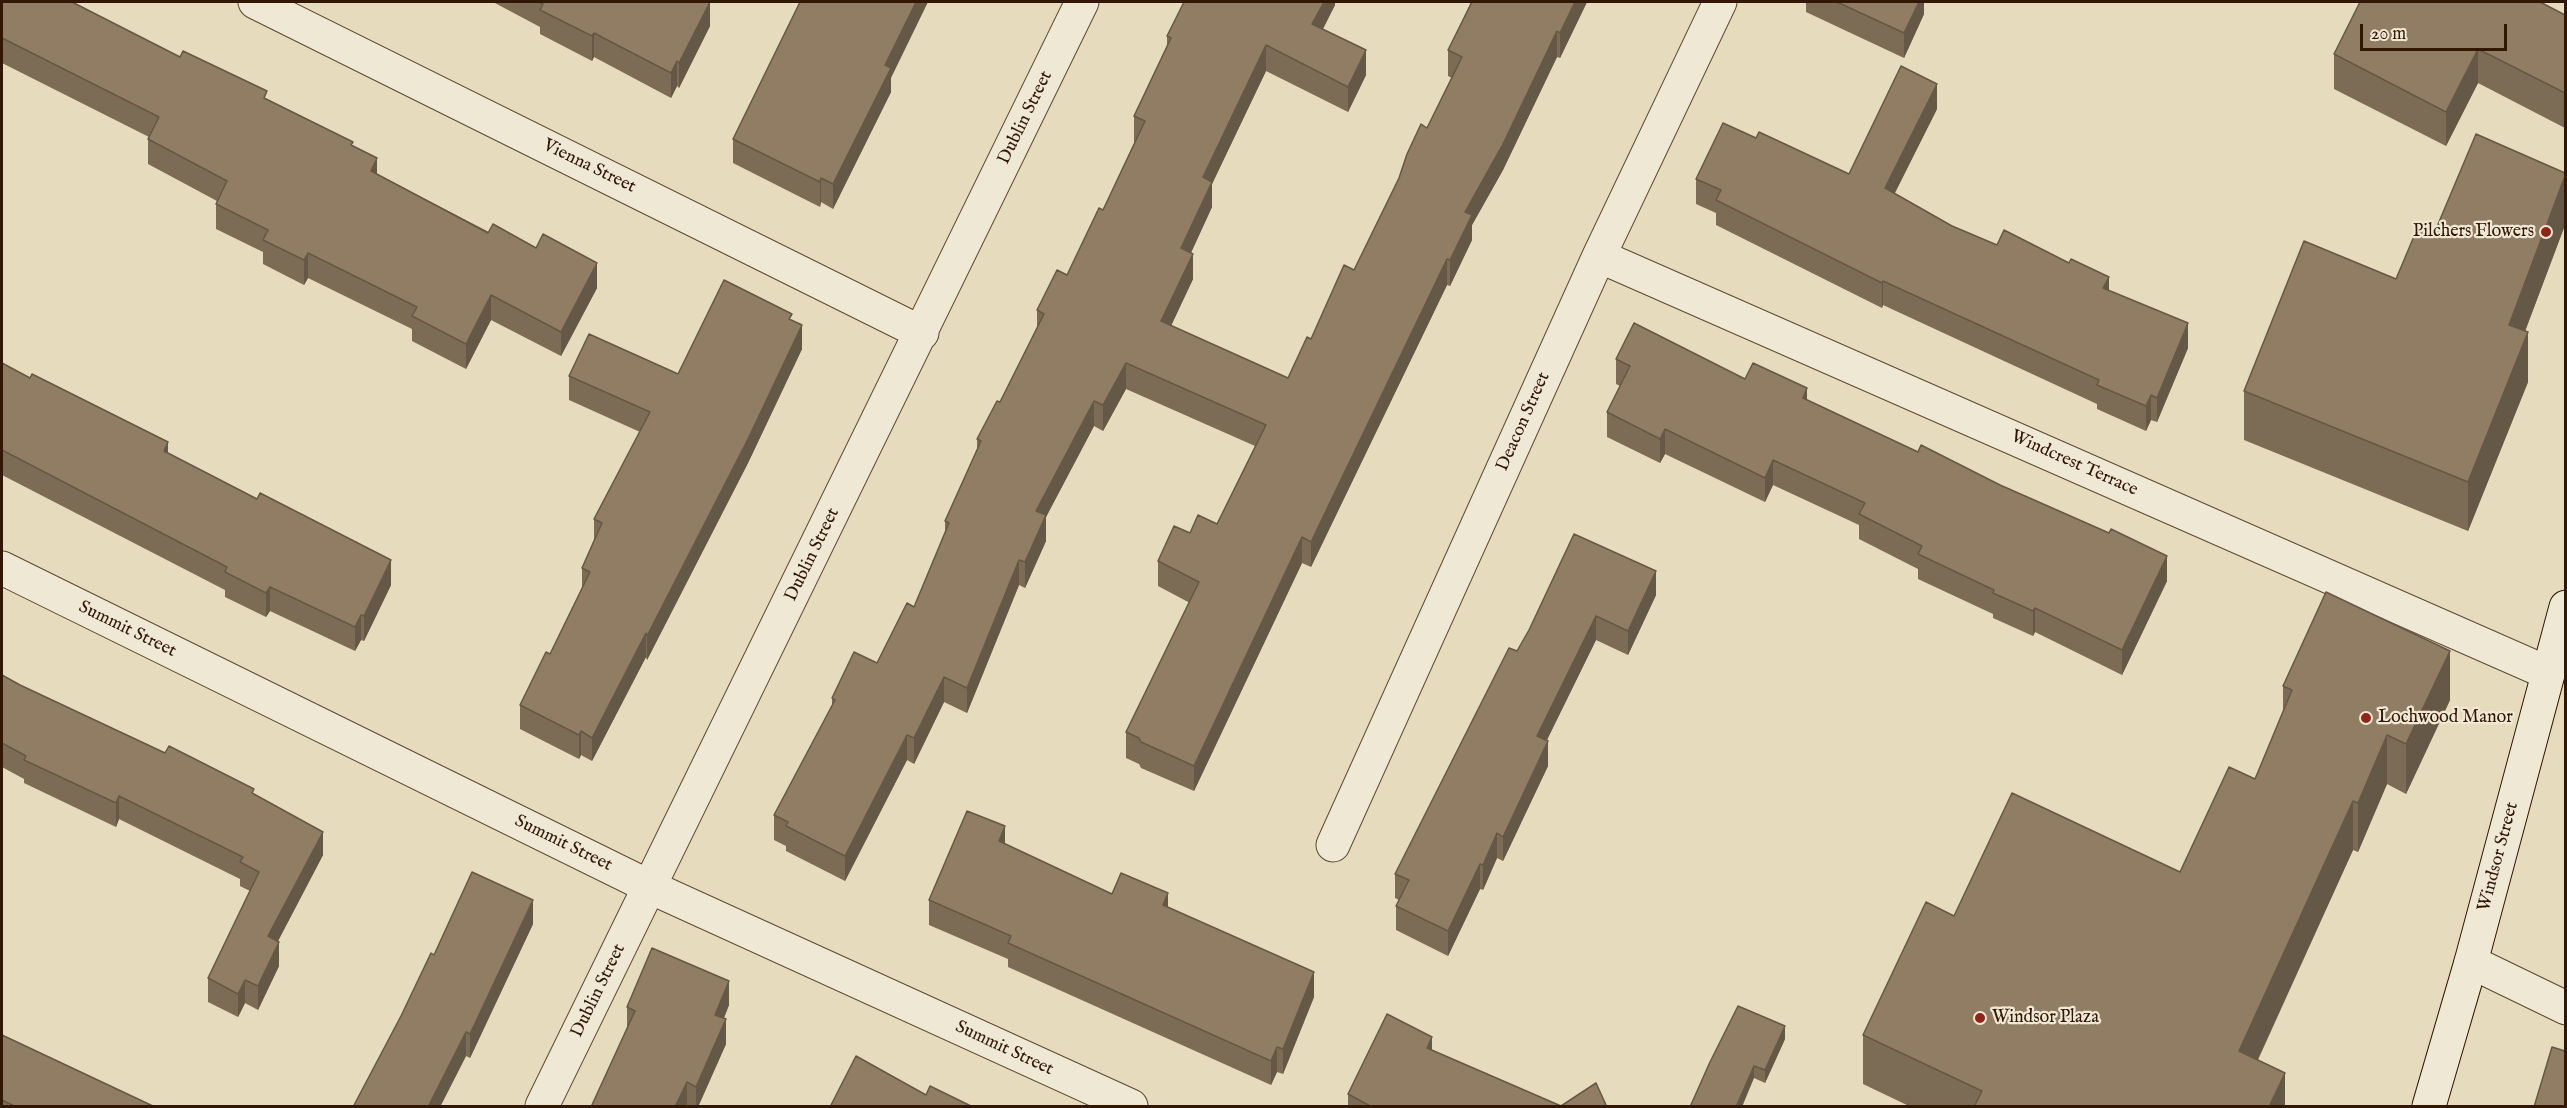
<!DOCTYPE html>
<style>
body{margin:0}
#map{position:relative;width:2567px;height:1108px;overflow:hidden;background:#e6dbbd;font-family:"IM FELL English",serif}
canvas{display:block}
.frame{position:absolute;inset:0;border:3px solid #321704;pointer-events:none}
.scale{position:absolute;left:2360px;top:24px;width:147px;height:27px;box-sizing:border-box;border:3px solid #321704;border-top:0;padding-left:8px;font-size:18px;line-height:21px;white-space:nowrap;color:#321704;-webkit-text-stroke:4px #efe8d4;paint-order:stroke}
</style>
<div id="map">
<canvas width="2567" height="1108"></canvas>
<div class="frame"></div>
<div class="scale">20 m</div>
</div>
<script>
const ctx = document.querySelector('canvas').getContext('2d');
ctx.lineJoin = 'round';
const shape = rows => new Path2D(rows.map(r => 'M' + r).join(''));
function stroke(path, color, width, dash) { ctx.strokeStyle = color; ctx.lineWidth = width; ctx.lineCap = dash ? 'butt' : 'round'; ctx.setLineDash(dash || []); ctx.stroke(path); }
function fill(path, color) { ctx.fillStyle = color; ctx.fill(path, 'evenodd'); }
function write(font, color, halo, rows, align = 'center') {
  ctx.font = font + ' "IM FELL English",serif'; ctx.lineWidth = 4.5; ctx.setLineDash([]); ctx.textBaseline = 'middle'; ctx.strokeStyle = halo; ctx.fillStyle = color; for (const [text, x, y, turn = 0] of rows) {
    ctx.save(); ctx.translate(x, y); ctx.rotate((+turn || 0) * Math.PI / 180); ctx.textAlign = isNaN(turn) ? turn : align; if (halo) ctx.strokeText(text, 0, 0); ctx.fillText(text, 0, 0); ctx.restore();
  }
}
const street = shape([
 [255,2,922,333],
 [1599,256,2548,673],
 [2,568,650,887,1131,1106],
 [1333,845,1599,256,1720,2],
 [2471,962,2566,1008],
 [542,1106,1082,2]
]);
const secondary = shape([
 [2429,1106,2471,962,2566,607]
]);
const wall = shape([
 [2,2,180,57,267,99,353,146,377,174,597,288,561,356,491,320,466,369,412,341,412,329,308,278,304,285,263,264,263,252,216,229,216,204,217,201,148,164,148,139,149,137,2,63],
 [493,2,710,2,710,26,679,88,677,86,671,98,594,57,592,61,540,34,540,27],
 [1335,2,1335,5,1323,29,1366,75,1348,112,1266,71,1212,184,1212,207,1191,253,1193,279,1171,326,1288,378,1311,339,1354,270,1427,128,1452,78,1448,76,1448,50,1471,2,1587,2,1560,58,1557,57,1503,170,1472,225,1472,240,1450,286,1447,285,1311,567,1302,563,1194,791,1141,768,1139,764,1126,758,1126,732,1190,603,1158,586,1158,561,1190,533,1217,524,1255,446,1126,389,1103,431,1094,426,1046,517,1046,541,1025,588,1019,585,967,713,944,702,914,764,907,760,845,881,786,851,786,846,774,840,774,815,832,706,832,698,877,663,914,607,945,533,945,521,977,450,977,439,1000,402,1037,327,1037,310,1067,275,1103,210,1135,142,1134,142,1134,116,1167,46,1167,36],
 [1806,2,1924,2,1924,14,1904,58,1806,12],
 [2565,15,2565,128,2478,83,2446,146,2334,89,2334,54],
 [891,78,891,92,833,209,821,202,820,207,733,163,733,139],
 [1937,109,1894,194,1952,226,1997,245,2109,291,2188,348,2157,422,2151,420,2146,431,2097,409,2097,404,1883,305,1882,308,1716,225,1716,213,1696,204,1696,179,1849,174],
 [2565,225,2525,331,2528,382,2468,531,2244,440,2244,391,2396,279,2436,229],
 [792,320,802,349,748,463,647,660,646,657,592,761,581,755,579,759,520,729,520,705,550,654,582,588,582,568,594,540,594,519,640,432,569,400,569,376,678,374],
 [1616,359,1745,379,1807,400,2167,581,2122,675,2035,632,2033,636,1993,618,1993,614,1918,579,1918,569,1859,539,1859,525,1773,485,1765,502,1665,454,1660,463,1607,437,1607,412,1620,386,1616,384],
 [2,363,168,453,391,585,364,641,361,640,355,651,270,611,266,617,225,597,225,590,2,475],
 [1656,595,1628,655,1596,640,1547,740,1548,766,1503,861,1497,858,1483,890,1480,889,1448,956,1396,930,1396,906,1399,900,1395,898,1395,874,1529,630],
 [2,675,20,685,254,794,323,855,278,941,279,966,258,1010,245,1003,238,1017,208,1002,208,978,250,891,240,886,240,879,119,819,116,827,24,783,24,779,2,767],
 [2283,686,2450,700,2406,794,2387,784,2358,852,2353,850,2258,1060,2285,1107,1911,1107,1863,1084,1863,1035,1954,916,2180,872,2255,779,2283,713],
 [1005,844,1112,894,1168,907,1314,997,1283,1074,1277,1072,1271,1085,1008,967,1008,959,929,925,929,900],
 [533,924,470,1058,466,1056,440,1107,353,1107,434,955],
 [729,1005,724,1018,726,1044,698,1107,591,1107,627,1028,627,1007],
 [2,1035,155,1107,2,1107],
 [1785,1039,1765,1083,1754,1078,1690,1107],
 [1432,1051,1561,1106,1607,1107,1348,1107,1348,1094]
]);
const shadedWall = shape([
 [710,2,710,26,679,88,679,63],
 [916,2,928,2,891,78,891,92,833,209,833,184,885,65],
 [1324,2,1335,2,1335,5,1312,50,1312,24],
 [1575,2,1587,2,1560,58,1560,33],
 [1919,2,1924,2,1924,14,1904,58,1904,33],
 [1557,31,1557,57,1503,170,1472,225,1472,240,1450,286,1450,260,1465,212],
 [594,33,594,57,592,61,592,36],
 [1266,45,1266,71,1212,184,1212,207,1181,274,1181,248,1203,177],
 [2478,49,2478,83,2446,146,2446,112],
 [1366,50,1366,75,1348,112,1348,87],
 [677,61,677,86,671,98,671,73],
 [1937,84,1937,109,1885,213,1885,188],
 [377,158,377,183,371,171],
 [2565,176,2565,225,2509,374,2509,325],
 [821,178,821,202,820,207,820,182],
 [308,253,308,278,304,285,304,260],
 [1193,254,1193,279,1161,347,1161,321],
 [1447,259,1447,285,1311,567,1311,542],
 [597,263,597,288,561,356,561,332],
 [2109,277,2109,302,2103,288],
 [1883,281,1883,305,1882,308,1882,283],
 [491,295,491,320,466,369,466,344],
 [2188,323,2188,348,2157,422,2157,398],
 [802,325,802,349,748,463,647,660,647,636],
 [2528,332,2528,382,2468,531,2468,482],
 [1126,363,1126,389,1103,431,1103,405],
 [1807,388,1807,413,1803,398],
 [2151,395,2151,420,2146,431,2146,406],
 [1094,401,1094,426,1046,517,1046,541,1025,588,1025,562,1036,511],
 [1665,429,1665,454,1660,463,1660,439],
 [168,442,168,467,164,451],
 [1773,460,1773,485,1765,502,1765,478],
 [1302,537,1302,563,1194,791,1194,766],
 [2167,556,2167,581,2122,675,2122,650],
 [391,560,391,585,364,641,364,616],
 [1019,560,1019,585,967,713,967,688],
 [1656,571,1656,595,1628,655,1628,631],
 [270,587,270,611,266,617,266,593],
 [2035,608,2035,632,2033,636,2033,611],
 [361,615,361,640,355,651,355,627],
 [1596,616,1596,640,1537,760,1537,736],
 [646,633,646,657,592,761,592,738],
 [2450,651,2450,700,2406,794,2406,744],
 [944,677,944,702,914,764,914,738],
 [581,731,581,755,579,759,579,735],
 [907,735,907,760,845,881,845,856],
 [2387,735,2387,784,2358,852,2358,803],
 [1548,741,1548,766,1503,861,1503,837],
 [119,796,119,819,116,827,116,803],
 [2353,801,2353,850,2239,1100,2239,1051],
 [1005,826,1005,851,999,841],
 [323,832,323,855,268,960,268,936],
 [1497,833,1497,858,1483,890,1483,865],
 [1480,864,1480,889,1448,956,1448,931],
 [1168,893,1168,918,1163,905],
 [533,900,533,924,470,1058,470,1034],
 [279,942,279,966,258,1010,258,986],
 [1314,972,1314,997,1283,1074,1283,1049],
 [245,980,245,1003,238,1017,238,994],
 [729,981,729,1005,715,1040,715,1015],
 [726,1019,726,1044,698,1107,696,1107,696,1087],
 [1785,1026,1785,1039,1765,1083,1765,1070],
 [466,1032,466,1056,440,1107,428,1107],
 [1432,1037,1432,1062,1427,1048],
 [1277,1047,1277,1072,1271,1085,1271,1061],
 [1754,1066,1754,1078,1742,1107,1736,1107],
 [2285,1073,2285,1107,2269,1107],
 [687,1082,687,1107,675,1107]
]);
const building = shape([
 [2,2,72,2,180,57,183,51,267,91,264,98,353,142,351,145,377,158,371,171,488,233,493,224,536,248,543,234,597,263,561,332,491,295,466,344,412,316,417,307,308,253,304,260,263,240,268,230,216,204,227,181,148,139,159,117,2,38,2,2],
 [538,2,710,2,679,63,677,61,671,73,594,33,592,36,540,10,543,4,538,2],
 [800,2,916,2,885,65,891,68,833,184,821,178,820,182,733,139,800,2],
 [1184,2,1324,2,1312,24,1366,50,1348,87,1266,45,1203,177,1212,182,1181,248,1193,254,1161,321,1288,378,1307,337,1311,339,1344,265,1354,270,1399,178,1407,154,1421,124,1427,128,1462,57,1448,50,1472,2,1575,2,1560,33,1557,31,1503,144,1465,212,1472,215,1450,260,1447,259,1311,542,1302,537,1194,766,1141,742,1139,738,1126,732,1199,582,1158,561,1174,526,1190,533,1198,515,1217,524,1266,425,1126,363,1103,405,1094,401,1036,511,1046,515,1025,562,1019,560,967,688,944,677,914,738,907,735,845,856,786,826,788,822,774,815,835,700,832,698,854,652,877,663,907,603,914,607,949,523,945,521,981,441,977,439,997,401,1000,402,1044,314,1037,310,1057,270,1067,275,1099,208,1103,210,1145,121,1134,116,1171,38,1167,36,1184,2],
 [1837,2,1919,2,1904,33,1837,2],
 [2360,2,2540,2,2565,15,2565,93,2478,49,2446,112,2334,54,2360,2],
 [1901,66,1937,84,1885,188,1952,226,1997,245,2004,230,2069,263,2071,259,2109,277,2103,288,2188,323,2157,398,2151,395,2146,406,2097,385,2099,380,1883,281,1882,283,1716,200,1721,190,1696,179,1723,123,1756,138,1759,132,1849,174,1901,66],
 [2476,134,2565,173,2565,176,2509,325,2528,332,2468,482,2244,391,2304,241,2396,279,2420,222,2436,229,2476,134],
 [724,280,792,314,789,319,802,325,748,439,647,636,646,633,592,738,581,731,579,735,520,705,546,652,550,654,590,572,582,568,602,523,594,519,650,412,569,376,589,334,678,374,724,280],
 [1634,323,1745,379,1753,363,1807,388,1803,398,1918,452,1921,445,2000,485,2109,533,2111,529,2167,556,2122,650,2035,608,2033,611,1993,593,1994,590,1918,554,1922,546,1859,514,1865,503,1773,460,1765,478,1665,429,1660,439,1607,412,1630,366,1616,359,1634,323],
 [2,363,30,378,32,374,168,442,164,451,257,499,260,493,391,560,364,616,361,615,355,627,270,587,266,593,225,572,227,567,2,450,2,363],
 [1574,534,1656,571,1628,631,1596,616,1537,736,1548,741,1503,837,1497,833,1483,865,1480,864,1448,931,1396,906,1409,880,1395,874,1509,648,1517,651,1529,630,1574,534],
 [2326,592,2450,651,2406,744,2387,735,2358,803,2353,801,2239,1051,2285,1073,2269,1107,1974,1107,1982,1091,1863,1035,1926,902,1954,916,2012,793,2180,872,2229,767,2255,779,2292,690,2283,686,2326,592],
 [2,675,20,685,165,753,169,746,254,789,252,793,323,832,268,936,279,942,258,986,245,980,238,994,208,978,259,872,240,862,243,857,119,796,116,803,24,760,26,756,2,743,2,675],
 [967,811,1005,826,999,841,1112,894,1121,873,1168,893,1163,905,1314,972,1283,1049,1277,1047,1271,1061,1008,943,1011,936,929,900,967,811],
 [472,872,533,900,470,1034,466,1032,428,1107,353,1107,401,1016,431,953,434,955,472,872],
 [652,948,729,981,715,1015,726,1019,696,1087,687,1082,675,1107,591,1107,635,1011,627,1007,652,948],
 [1738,1006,1785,1026,1765,1070,1754,1066,1736,1107,1690,1107,1710,1062,1738,1006],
 [1387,1014,1432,1037,1427,1048,1561,1106,1596,1083,1607,1107,1372,1107,1348,1094,1387,1014],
 [2,1035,155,1107,16,1107,2,1100,2,1035],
 [2552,1047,2565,1051,2565,1107,2534,1107,2552,1047],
 [856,1056,926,1095,930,1086,973,1107,830,1107,856,1056]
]);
const markers = [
 [2546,232,6,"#8f2418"],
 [2366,718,6,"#8f2418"],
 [1980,1018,6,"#8f2418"]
];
const streetNames = [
 ["Dublin Street",1026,118,-64],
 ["Vienna Street",589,167,26],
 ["Deacon Street",1524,422,-66],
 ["Windcrest Terrace",2074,464,24],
 ["Dublin Street",813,555,-64],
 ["Summit Street",127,630,26],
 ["Summit Street",563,844,26],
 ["Windsor Street",2499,857,-75],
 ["Dublin Street",599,991,-64],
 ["Summit Street",1004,1049,25]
];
const poiNames = [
 ["Pilchers Flowers",2534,232,"right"],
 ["Lochwood Manor",2378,718],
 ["Windsor Plaza",1992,1018]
];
stroke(street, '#5f4832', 35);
stroke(secondary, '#321704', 35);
stroke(street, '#efe8d4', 33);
stroke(secondary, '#efe8d4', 33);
fill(wall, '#7c6c56');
fill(shadedWall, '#655846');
fill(building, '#907d64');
stroke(building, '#655846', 1.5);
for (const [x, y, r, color] of markers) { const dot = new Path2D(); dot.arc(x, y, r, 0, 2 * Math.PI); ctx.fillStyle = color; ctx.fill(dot); stroke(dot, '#efe8d4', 2); }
write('18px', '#321704', '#efe8d4', streetNames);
write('18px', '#321704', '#efe8d4', poiNames, 'left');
</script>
